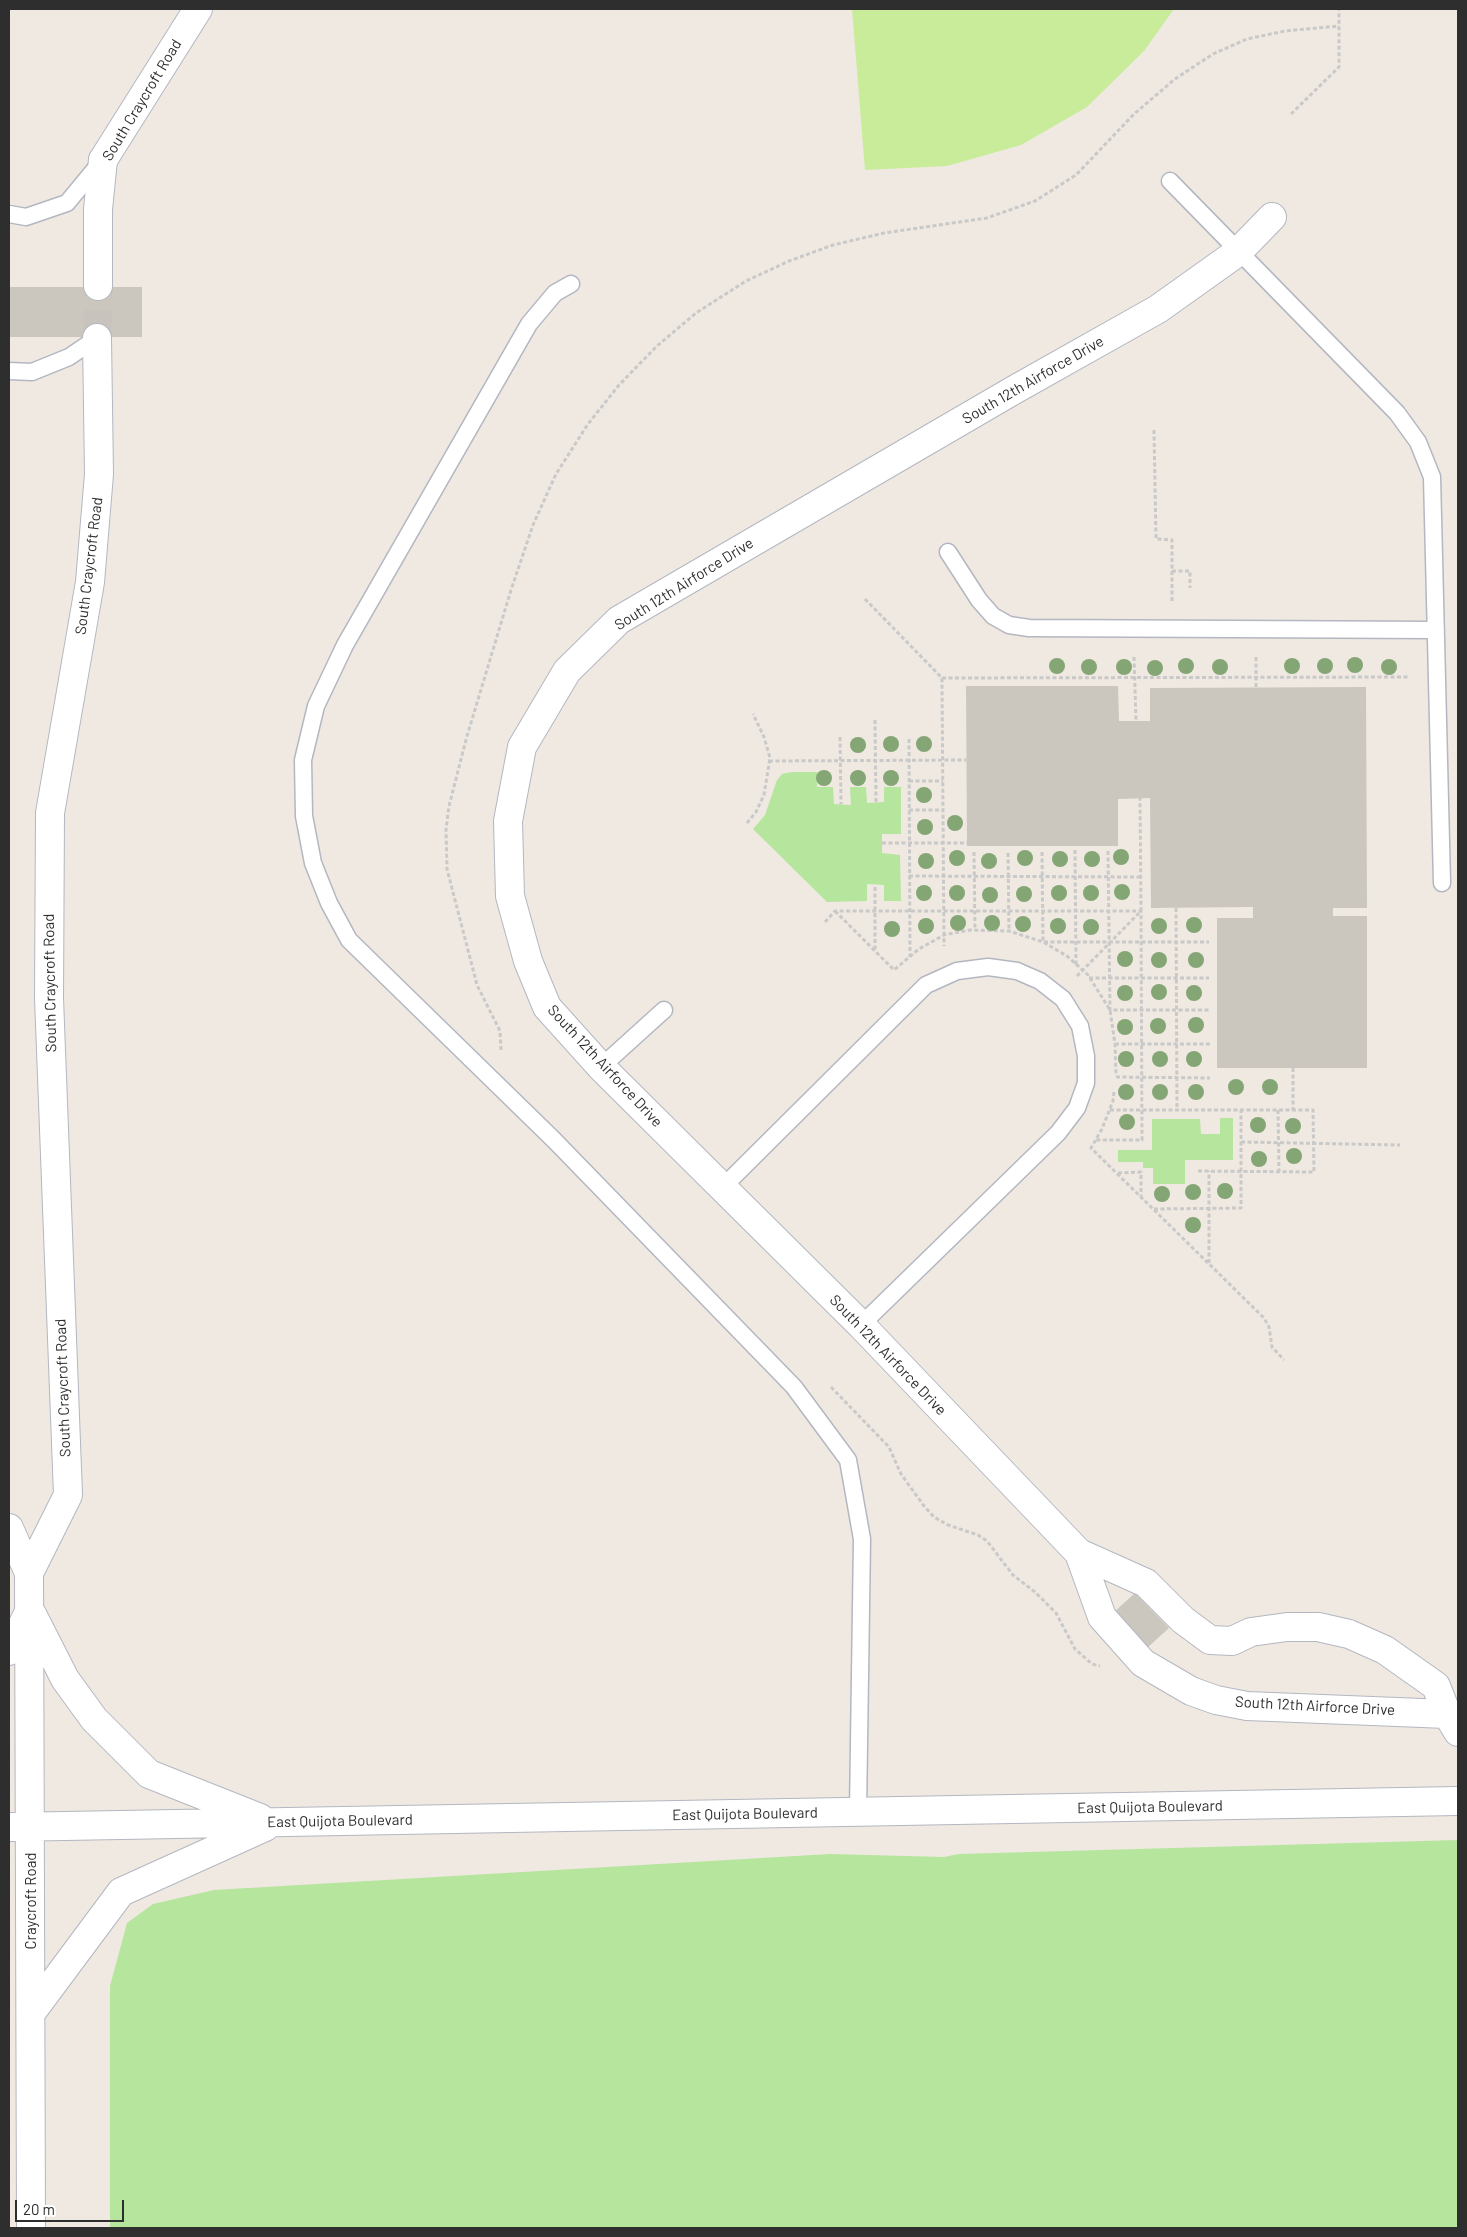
<!DOCTYPE html>
<style>
body{margin:0}
#map{position:relative;width:1467px;height:2237px;overflow:hidden;background:#efe9e1;font-family:Barlow,sans-serif}
canvas{display:block}
.frame{position:absolute;inset:0;border:10px solid #2e2e2e;pointer-events:none}
.scale{position:absolute;left:15px;top:2200px;width:109px;height:22px;box-sizing:border-box;border:2px solid #2e2e2e;border-top:0;padding-left:6px;font-size:15px;line-height:18px;white-space:nowrap;color:#2e2e2e;-webkit-text-stroke:4px #fff;paint-order:stroke}
</style>
<div id="map">
<canvas width="1467" height="2237"></canvas>
<div class="frame"></div>
<div class="scale">20 m</div>
</div>
<script>
const ctx = document.querySelector('canvas').getContext('2d');
ctx.lineJoin = 'round';
function fill(path, color) { ctx.fillStyle = color; ctx.fill(path, 'evenodd'); }
const shape = rows => new Path2D(rows.map(r => 'M' + r).join(''));
function stroke(path, color, width, dash) { ctx.strokeStyle = color; ctx.lineWidth = width; ctx.lineCap = dash ? 'butt' : 'round'; ctx.setLineDash(dash || []); ctx.stroke(path); }
function write(font, color, halo, rows, align = 'center') {
  ctx.font = font + ' Barlow,sans-serif'; ctx.lineWidth = 4; ctx.setLineDash([]); ctx.textBaseline = 'middle'; ctx.strokeStyle = halo; ctx.fillStyle = color; for (const [text, x, y, turn = 0] of rows) {
    ctx.save(); ctx.translate(x, y); ctx.rotate((+turn || 0) * Math.PI / 180); ctx.textAlign = isNaN(turn) ? turn : align; if (halo) ctx.strokeText(text, 0, 0); ctx.fillText(text, 0, 0); ctx.restore();
  }
}
const green = shape([
 [792,772,817,772,817,787,833,787,834,804,851,805,850,787,866,787,867,803,884,802,884,787,901,787,901,834,882,834,882,853,900,855,901,901,884,901,884,885,867,884,867,901,827,902,753,829,765,815,777,780,782,774],
 [1220,1118,1233,1118,1233,1160,1185,1160,1185,1184,1153,1184,1153,1168,1143,1168,1143,1162,1118,1162,1118,1150,1152,1150,1152,1119,1200,1119,1201,1134,1220,1134],
 [1458,1840,1458,2228,110,2228,110,1986,127,1923,153,1904,214,1890,830,1854,944,1857,959,1854]
]);
const pitch = shape([
 [852,9,1174,9,1144,51,1087,107,1021,145,947,166,865,170]
]);
const building = shape([
 [9,287,142,287,142,337,9,337],
 [966,686,1118,686,1119,721,1150,721,1150,688,1366,687,1367,908,1333,908,1333,916,1367,916,1367,1068,1217,1068,1217,918,1253,918,1253,907,1151,908,1150,798,1118,799,1118,846,967,846],
 [1135,1593,1169,1628,1147,1648,1113,1613]
]);
const tertiaryTunnel = shape([
 [97,338,98,286]
]);
const path = shape([
 [1291,114,1339,67,1339,9],
 [1154,430,1156,539,1172,540,1172,602],
 [1172,571,1190,571,1190,588],
 [865,599,942,678,944,946],
 [1134,657,1136,721],
 [1256,657,1256,687],
 [942,678,1409,677],
 [875,720,876,803],
 [840,737,841,804],
 [909,739,910,957],
 [769,761,966,760],
 [909,781,943,781],
 [909,810,943,810],
 [747,823,756,812,764,795,770,758,764,737,753,714],
 [882,843,967,843],
 [1075,850,1076,965],
 [1108,851,1110,1010,1210,1010],
 [974,852,975,930],
 [1042,852,1043,942,1209,942],
 [1008,853,1009,931],
 [909,876,1141,877],
 [875,887,875,951],
 [1176,908,1177,1110],
 [835,911,894,970,919,949,944,935,970,930,1009,931,1043,942,1067,956,1088,975,1110,1010,1115,1044,1116,1076],
 [825,922,835,911,1141,911,1142,1140,1095,1140],
 [1077,976,1141,911,1140,798],
 [1089,978,1209,978],
 [1115,1044,1210,1044],
 [501,1050,500,1031,477,985,447,869,446,830,449,806,467,736,511,590,533,525,556,474,588,424,619,385,657,346,696,313,746,281,789,261,833,245,884,233,987,218,1035,201,1076,175,1134,114,1175,79,1213,54,1247,39,1285,31,1339,26],
 [1293,1068,1293,1110],
 [1116,1077,1210,1078],
 [1114,1092,1113,1101,1102,1129,1091,1148,1264,1318,1269,1327,1272,1347,1284,1360],
 [1110,1110,1313,1110,1314,1172,1196,1171],
 [1278,1110,1279,1172],
 [1241,1142,1400,1145],
 [1118,1173,1141,1172,1141,1196],
 [1154,1209,1241,1208,1241,1110],
 [1209,1263,1209,1171],
 [831,1387,889,1447,901,1474,924,1506,934,1517,948,1525,978,1535,987,1541,1013,1575,1035,1592,1056,1613,1075,1649,1092,1664,1100,1666]
]);
const service = shape([
 [1170,181,1397,413,1418,442,1432,477,1442,883],
 [9,214,26,217,67,203,100,163],
 [571,284,555,293,529,324,345,645,316,706,303,760,304,816,313,863,329,903,349,940,554,1140,794,1387,848,1460,862,1539,858,1812],
 [9,371,32,372,69,357,97,338],
 [948,552,979,600,993,616,1009,625,1029,628,1436,630],
 [601,1067,664,1010],
 [722,1188,926,985,957,971,988,967,1017,971,1040,981,1063,999,1080,1026,1086,1056,1086,1083,1077,1108,1058,1133,861,1325]
]);
const minor = shape([
 [1079,1553,861,1325,601,1067,547,1007,528,961,510,896,508,821,522,747,567,671,619,620,1014,390,1158,309,1238,252,1272,217],
 [1447,1714,1247,1706,1216,1700,1191,1691,1143,1663,1102,1617,1079,1553,1146,1583,1183,1620,1210,1640,1232,1641,1251,1632,1287,1627,1318,1627,1349,1634,1385,1650,1436,1686,1447,1714,1458,1732]
]);
const tertiary = shape([
 [98,286,98,209,103,160],
 [9,1528,29,1573,31,2228],
 [29,1573,68,1495,49,998,50,813,90,582,99,474,97,338],
 [32,1614,65,1679,94,1719,149,1774,260,1818],
 [9,1651,28,1614],
 [9,1827,1458,1801],
 [31,2013,121,1892,265,1827]
]);
const secondary = shape([
 [103,160,198,9]
]);
const trees = [
 [1355,665],
 [1057,666],
 [1186,666],
 [1292,666],
 [1325,666],
 [1089,667],
 [1124,667],
 [1220,667],
 [1389,667],
 [1155,668],
 [891,744],
 [924,744],
 [858,745],
 [824,778],
 [858,778],
 [891,778],
 [924,795],
 [955,823],
 [925,827],
 [1121,857],
 [957,858],
 [1025,858],
 [1060,859],
 [1092,859],
 [926,861],
 [989,861],
 [1122,892],
 [924,893],
 [957,893],
 [1059,893],
 [1091,893],
 [1024,894],
 [990,895],
 [958,923],
 [992,923],
 [1023,924],
 [1194,925],
 [926,926],
 [1058,926],
 [1159,926],
 [1091,927],
 [892,929],
 [1125,959],
 [1159,960],
 [1196,960],
 [1159,992],
 [1125,993],
 [1194,993],
 [1196,1025],
 [1158,1026],
 [1125,1027],
 [1126,1059],
 [1160,1059],
 [1194,1059],
 [1236,1087],
 [1270,1087],
 [1126,1092],
 [1160,1092],
 [1196,1092],
 [1127,1122],
 [1258,1125],
 [1293,1126],
 [1294,1156],
 [1259,1159],
 [1225,1191],
 [1193,1192],
 [1162,1194],
 [1193,1225]
];
const streetNames = [
 ["South Craycroft Road",142,100,-59],
 ["South 12th Airforce Drive",1033,380,-30],
 ["South Craycroft Road",89,566,-83],
 ["South 12th Airforce Drive",684,584,-32],
 ["South Craycroft Road",50,983,-91],
 ["South 12th Airforce Drive",605,1066,47],
 ["South 12th Airforce Drive",888,1355,46],
 ["South Craycroft Road",63,1388,-92],
 ["South 12th Airforce Drive",1315,1706,3],
 ["East Quijota Boulevard",1150,1807,-1],
 ["East Quijota Boulevard",745,1814,-1],
 ["East Quijota Boulevard",340,1821,-1],
 ["Craycroft Road",31,1901,-90]
];
fill(green, '#b6e59e');
fill(pitch, '#c9ec9a');
fill(building, '#cbc7bf');
stroke(tertiaryTunnel, '#c8c4bd', 28, [28, 14]);
stroke(service, '#b4b7c1', 19);
stroke(minor, '#b4b7c1', 30);
stroke(tertiary, '#b4b7c1', 30);
stroke(secondary, '#b4b7c1', 30);
stroke(path, '#c9c9c9', 3, [4, 2.5]);
stroke(service, '#fff', 16);
stroke(minor, '#fff', 28);
stroke(tertiary, '#fff', 28);
stroke(secondary, '#fff', 28);
ctx.fillStyle = '#84a574';
for (const [x, y] of trees) { ctx.beginPath(); ctx.arc(x, y, 8, 0, 2 * Math.PI); ctx.fill(); }
write('15px', '#2e2e2e', '#fff', streetNames);
</script>
